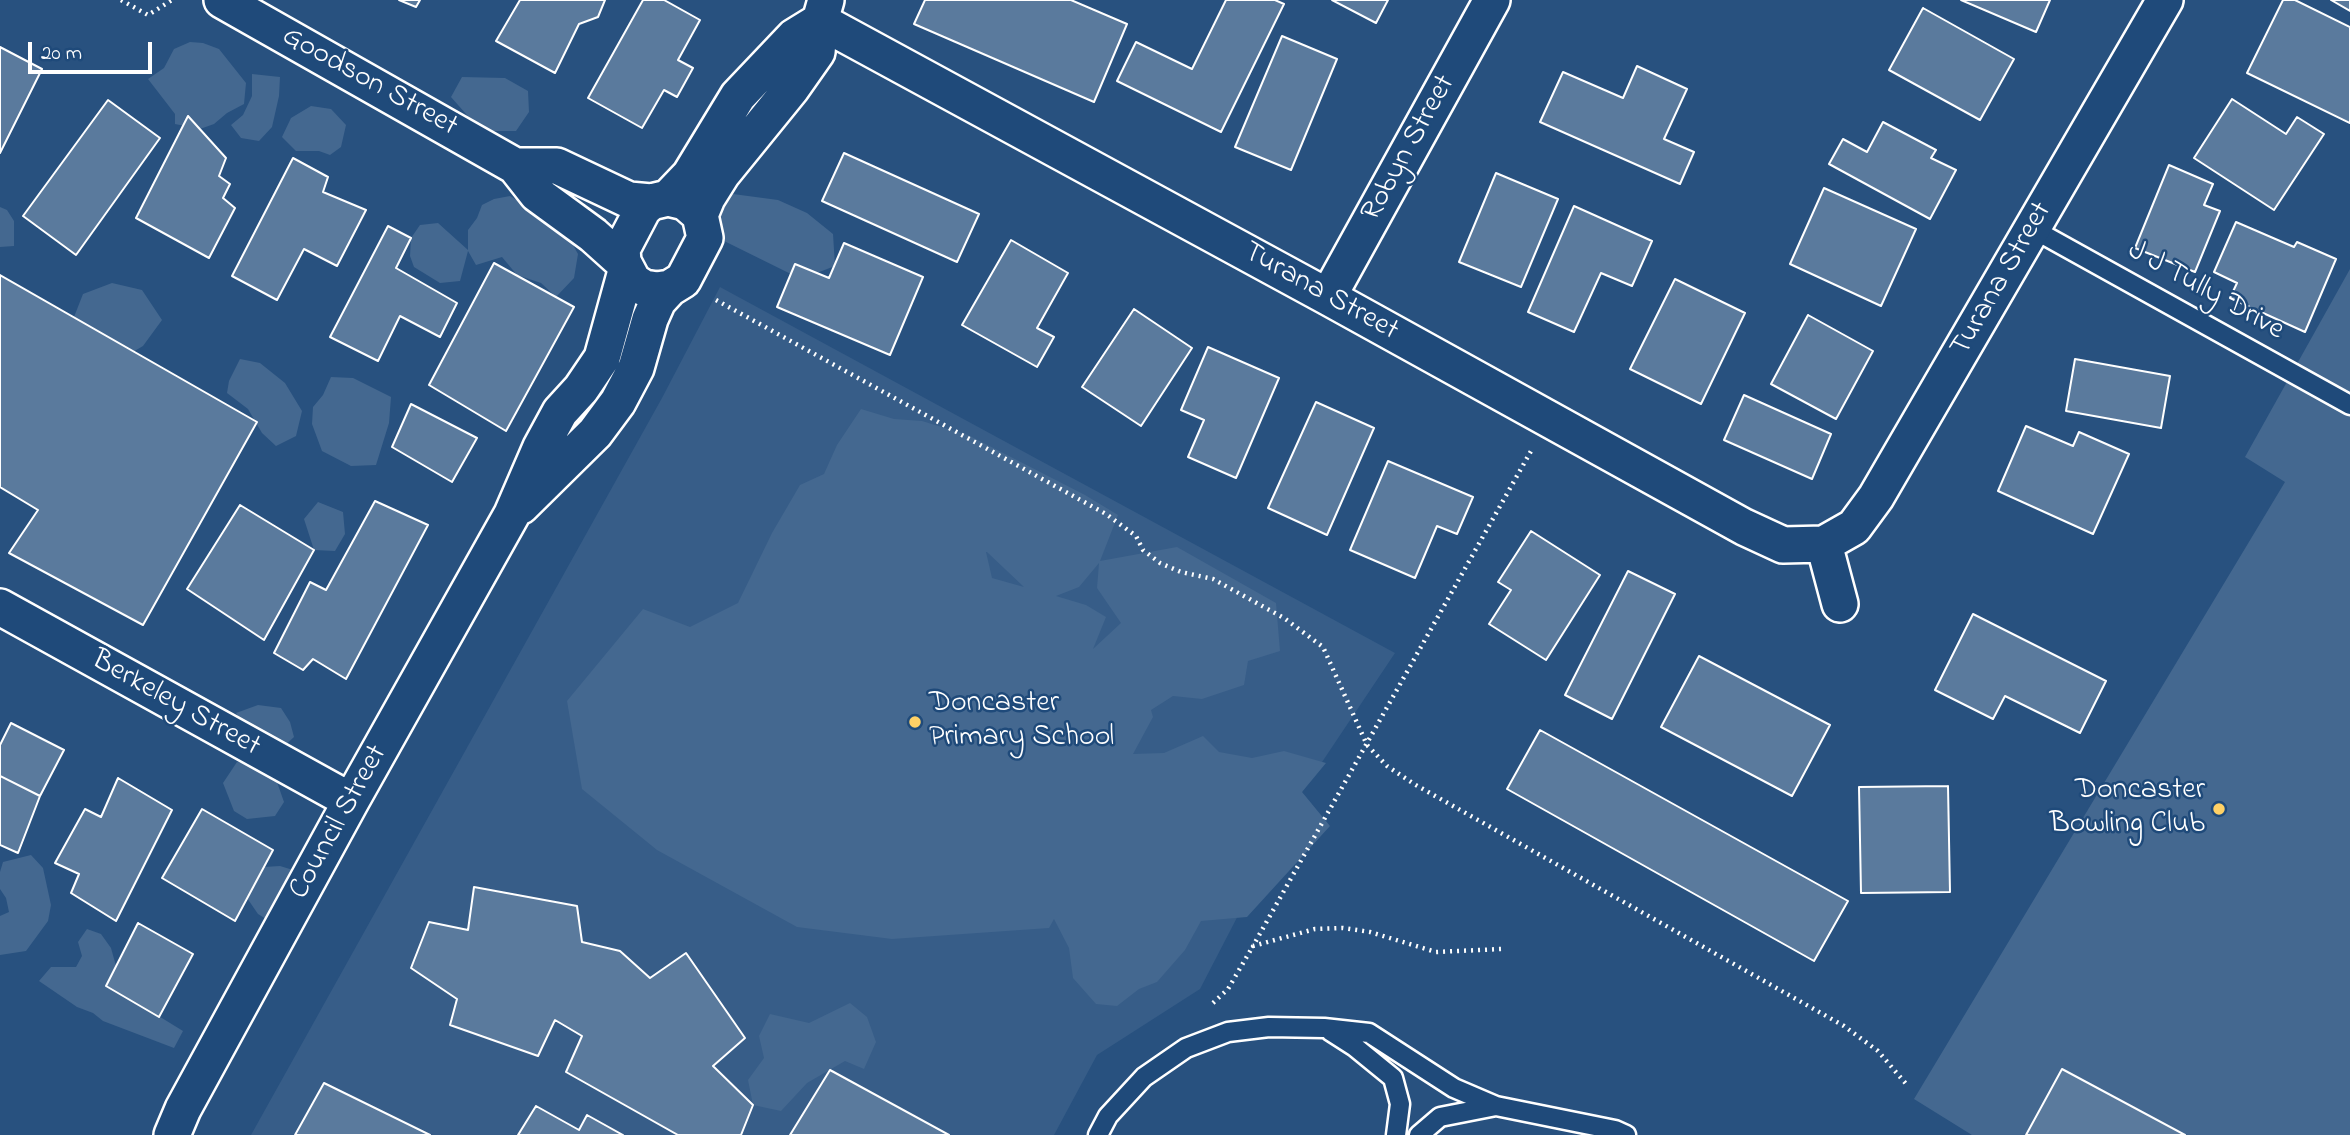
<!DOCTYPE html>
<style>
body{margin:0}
#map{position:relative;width:2350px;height:1135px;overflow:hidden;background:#28517f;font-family:"Indie Flower",sans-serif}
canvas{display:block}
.scale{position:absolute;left:28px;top:42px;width:124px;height:32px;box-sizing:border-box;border:4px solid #fff;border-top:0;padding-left:9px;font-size:21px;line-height:24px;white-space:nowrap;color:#fff;-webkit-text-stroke:5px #1f4a7a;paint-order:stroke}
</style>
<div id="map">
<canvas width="2350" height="1135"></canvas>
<div class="scale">20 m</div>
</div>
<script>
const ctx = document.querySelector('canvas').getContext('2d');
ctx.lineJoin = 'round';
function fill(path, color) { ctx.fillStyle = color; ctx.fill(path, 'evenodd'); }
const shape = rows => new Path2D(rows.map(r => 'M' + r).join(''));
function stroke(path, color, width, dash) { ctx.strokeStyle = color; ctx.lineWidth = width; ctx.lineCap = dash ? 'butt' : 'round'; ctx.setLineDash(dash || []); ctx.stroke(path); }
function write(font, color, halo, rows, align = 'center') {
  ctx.font = font + ' "Indie Flower",sans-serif'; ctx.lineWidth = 5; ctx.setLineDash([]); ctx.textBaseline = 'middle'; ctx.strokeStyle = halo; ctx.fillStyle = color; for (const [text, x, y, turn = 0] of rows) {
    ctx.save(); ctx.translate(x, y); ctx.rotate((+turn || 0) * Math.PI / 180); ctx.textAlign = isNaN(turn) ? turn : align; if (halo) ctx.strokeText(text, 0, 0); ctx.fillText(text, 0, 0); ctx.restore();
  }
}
const built = shape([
 [720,287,1395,653,1302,792,1200,989,1097,1055,1054,1135,251,1135,662,398]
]);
const green = shape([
 [190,42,203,43,219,49,246,83,244,104,227,113,214,124,200,129,175,124,175,114,148,79,164,68,174,49],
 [252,74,280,77,279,96,272,127,259,141,241,138,231,125,243,115,252,96],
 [462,77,505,78,528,91,529,112,516,131,481,131,451,97],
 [311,106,331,109,346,125,341,147,330,155,319,151,296,151,282,137,291,118],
 [733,194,778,200,807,213,833,234,835,266,801,279,718,238,714,216],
 [510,196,533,209,568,236,578,254,574,278,556,297,541,283,517,275,502,257,476,265,468,251,460,281,440,283,414,267,410,256,411,238,420,225,438,223,468,250,468,230,477,218,482,205,494,199],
 [0,207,7,210,14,221,14,246,0,247],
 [2350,269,2350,1135,1972,1135,1914,1099,2285,482,2245,457],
 [112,283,142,290,162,320,143,346,126,356,75,345,74,317,83,294],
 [240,359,260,363,285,383,302,411,296,436,276,446,262,433,248,409,227,393,229,381],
 [331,377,353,378,391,397,389,423,376,465,351,466,322,451,312,424,313,407,323,395],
 [861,409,894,419,922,421,968,435,1085,495,1118,515,1100,561,1177,547,1276,603,1280,651,1248,661,1244,685,1202,699,1173,696,1151,710,1153,717,1133,754,1164,753,1203,736,1219,752,1252,758,1284,751,1326,763,1302,792,1330,826,1247,917,1201,921,1185,950,1157,982,1139,989,1117,1006,1096,1004,1073,978,1069,948,1054,919,1049,928,892,939,797,927,657,850,582,789,567,701,643,609,690,627,738,603,772,533,800,485,824,474,837,445],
 [986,552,987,552,1024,587,992,578],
 [1099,563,1097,588,1121,623,1093,649,1106,617,1086,605,1056,596,1079,587],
 [318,502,343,512,345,534,335,551,314,550,304,519],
 [258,705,281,708,290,722,294,737,280,750,247,732,236,713],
 [237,762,271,765,284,802,275,816,247,819,234,811,223,783],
 [31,855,43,868,51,905,48,921,26,951,0,955,0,916,9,912,6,898,0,889,0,872,3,862],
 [280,866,293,870,298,894,271,922,258,914,247,898,264,867],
 [87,929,101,934,111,948,116,966,144,1007,183,1031,174,1048,103,1021,93,1013,77,1007,39,981,51,967,76,967,82,956,78,942],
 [850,1003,867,1017,876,1042,864,1069,845,1061,807,1083,781,1111,753,1105,748,1080,764,1058,759,1036,770,1014,809,1023]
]);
const building = shape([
 [399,0,420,0,416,7,399,0],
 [520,0,605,0,598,17,579,24,555,73,496,41,520,0],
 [643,0,664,0,700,20,678,60,693,68,677,97,664,90,642,128,588,98,643,0],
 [925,0,1071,0,1127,24,1094,102,914,24,925,0],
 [1226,0,1275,0,1284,4,1221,132,1117,81,1136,42,1192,69,1226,0],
 [1332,0,1388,0,1376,23,1332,0],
 [1961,0,2050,0,2036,32,1961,0],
 [2283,0,2295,0,2350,27,2350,123,2247,73,2283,0],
 [2331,0,2350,0,2350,11,2331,0],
 [1923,8,2014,59,1980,120,1889,70,1923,8],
 [1282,36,1337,59,1291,170,1235,147,1282,36],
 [0,47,42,69,0,153,0,47],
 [1637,66,1687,89,1664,139,1694,152,1680,184,1540,122,1563,72,1623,98,1637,66],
 [2232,99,2286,134,2297,117,2324,134,2274,210,2194,158,2232,99],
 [108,100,160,138,76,255,23,216,108,100],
 [188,116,226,158,219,176,230,184,223,198,235,208,209,258,136,218,188,116],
 [1883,122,1936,150,1931,158,1956,170,1930,219,1829,164,1843,139,1867,152,1883,122],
 [844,153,979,214,957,262,822,201,844,153],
 [293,158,328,177,323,192,366,210,337,266,304,249,277,300,232,276,293,158],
 [2169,165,2213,184,2204,205,2220,211,2195,272,2135,248,2169,165],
 [1496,173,1558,199,1521,287,1459,262,1496,173],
 [1824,188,1916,229,1881,306,1790,264,1824,188],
 [1574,206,1652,241,1632,286,1601,273,1574,332,1528,312,1574,206],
 [2236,222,2294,247,2297,242,2336,259,2305,332,2230,298,2237,283,2214,272,2236,222],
 [388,226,411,238,396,268,457,303,440,337,400,316,378,361,330,337,388,226],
 [1011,240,1068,273,1037,328,1054,337,1037,367,962,325,1011,240],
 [844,243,923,277,890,355,777,307,795,264,829,278,844,243],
 [494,263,574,307,506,431,429,385,494,263],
 [0,275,257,422,143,625,9,553,38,510,0,487,0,275],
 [1675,279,1745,313,1701,404,1630,369,1675,279],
 [1134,309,1192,348,1141,426,1082,387,1134,309],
 [1808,315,1873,351,1836,419,1771,384,1808,315],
 [1208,347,1279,378,1236,478,1188,457,1204,420,1181,410,1208,347],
 [2075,359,2170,376,2161,428,2066,411,2075,359],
 [1744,395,1831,434,1812,479,1724,440,1744,395],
 [1316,402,1374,428,1327,535,1268,508,1316,402],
 [411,404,477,438,452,482,392,447,411,404],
 [2026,426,2073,446,2079,432,2129,454,2093,534,1998,491,2026,426],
 [1388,461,1473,497,1457,534,1437,526,1415,578,1350,550,1388,461],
 [375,501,428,525,346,679,313,659,303,670,274,653,310,582,326,590,375,501],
 [240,505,314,550,264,640,187,589,240,505],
 [1531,531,1600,575,1546,660,1489,624,1511,590,1498,582,1531,531],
 [1628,571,1675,594,1612,719,1565,695,1628,571],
 [1973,614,2106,681,2080,733,2005,696,1993,719,1935,690,1973,614],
 [1699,656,1830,725,1792,796,1661,727,1699,656],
 [11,723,64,750,40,796,0,776,0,745,11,723],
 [1540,730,1848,901,1814,961,1507,789,1540,730],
 [0,776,40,796,18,853,0,845,0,776],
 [118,778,172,810,116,921,71,893,79,874,55,863,85,809,101,817,118,778],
 [1948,786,1950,892,1861,893,1859,787,1948,786],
 [202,809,273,850,235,921,162,878,202,809],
 [474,887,577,906,582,942,620,951,650,978,686,953,745,1038,713,1066,753,1105,741,1135,678,1135,566,1072,582,1036,555,1020,538,1056,450,1025,457,999,411,968,429,922,468,930,474,887],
 [138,923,193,954,159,1017,106,986,138,923],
 [2062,1069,2185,1135,2026,1135,2062,1069],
 [830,1070,949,1135,790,1135,830,1070],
 [324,1083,430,1135,295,1135,324,1083],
 [536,1106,579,1130,587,1115,623,1135,518,1135,536,1106]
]);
const path = shape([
 [121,0,148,15,172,0],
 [716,300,1106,514,1136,536,1143,550,1160,563,1181,572,1213,579,1284,618,1323,647,1367,745,1387,766,1414,784,1844,1026,1878,1051,1907,1085],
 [1501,949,1436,952,1370,932,1343,928,1315,929,1253,946,1531,451],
 [1213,1003,1228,989,1253,946]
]);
const lane = shape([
 [2033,229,2350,405],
 [1330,1031,1355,1047,1393,1078,1400,1104,1396,1135],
 [1098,1135,1108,1116,1144,1077,1186,1048,1228,1032,1269,1027,1324,1028,1369,1033,1454,1088,1496,1106,1615,1130,1626,1135],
 [1419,1135,1440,1117,1496,1106]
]);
const street = shape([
 [222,0,515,166,537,194,593,235,623,262],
 [820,21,1328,297,1744,527,1783,545,1824,544,1854,527,1876,497,2165,0],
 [515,166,557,166,629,200,651,202],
 [668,198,685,202,700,215,705,238,683,280,670,288,657,290,644,288,633,281,623,262,622,249,643,209,651,202,668,198],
 [668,198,690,175,738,96,794,37,820,21],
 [700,215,707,198,722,174,791,89,817,52,820,21,826,0],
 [1328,297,1492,0],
 [521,506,595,433,618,402,636,368,650,319,658,301,670,288],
 [1824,544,1840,604],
 [0,607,351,801],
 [172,1135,183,1109,351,801,512,514,541,447,560,412,581,389,602,358,626,271]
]);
const markers = [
 [915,722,7,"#ffd166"],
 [2219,809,7,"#ffd166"]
];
const streetNames = [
 ["Goodson Street",369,83,29],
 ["Robyn Street",1410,149,-61],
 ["Turana Street",2003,280,-60],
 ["J J Tully Drive",2205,292,29],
 ["Turana Street",1320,293,29],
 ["Berkeley Street",175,705,29],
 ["Council Street",340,823,-61]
];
const poiNames = [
 ["Doncaster",929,705],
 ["Primary School",929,739],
 ["Doncaster",2205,792,"right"],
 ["Bowling Club",2205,826,"right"]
];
fill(built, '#375d88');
fill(green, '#446890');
fill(building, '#5a7a9d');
stroke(building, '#fff', 2);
stroke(lane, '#fff', 23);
stroke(street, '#fff', 40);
stroke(path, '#fff', 4.5, [2, 5]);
stroke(lane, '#1f4a7a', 18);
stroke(street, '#1f4a7a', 35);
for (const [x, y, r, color] of markers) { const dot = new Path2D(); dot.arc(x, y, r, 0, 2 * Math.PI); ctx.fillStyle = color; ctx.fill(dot); stroke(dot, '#1f4a7a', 2.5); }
write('30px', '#fff', '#1f4a7a', streetNames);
write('30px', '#fff', '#1f4a7a', poiNames, 'left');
</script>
